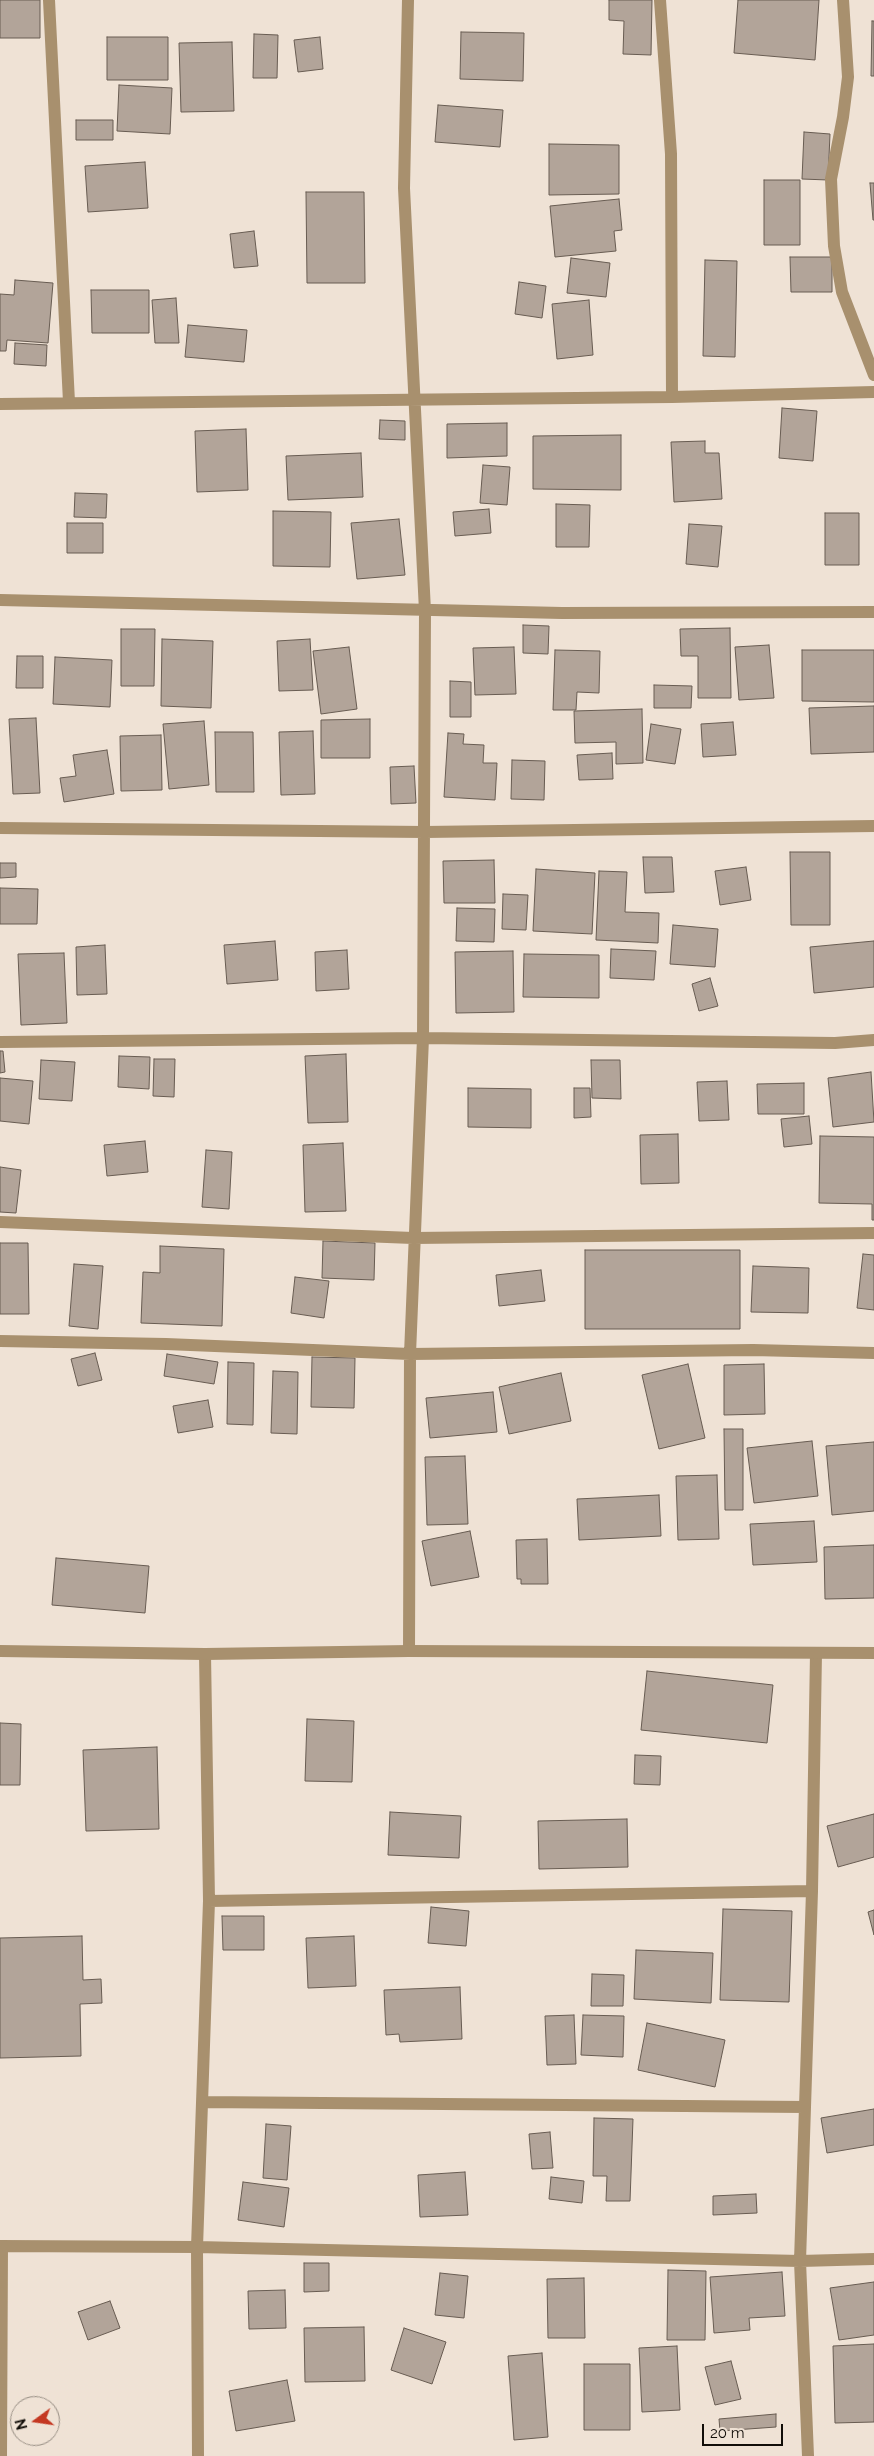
<!DOCTYPE html>
<html>
<head>
<meta charset="utf-8">
<style>
	body { margin:0 }
	#map { position:relative; width:874px; height:2456px; overflow:hidden; background:#efe2d5; font-family:Raleway,sans-serif }
	canvas { display:block }
	.north { position:absolute; left:10px; top:2396px; width:50px; height:50px; box-sizing:border-box; background:#efe2d5; border:1px solid #968d83; border-radius:50%; rotate:256deg; font-size:14px; font-weight:700; line-height:20px; text-align:center; color:#110d08 }
	.north::after { content:''; display:block; margin:auto; width:18px; height:22px; background:#c43822; clip-path:polygon(50% 0,100% 100%,50% 72%,0 100%) }
	.scale { position:absolute; left:702px; top:2424px; width:81px; height:22px; box-sizing:border-box; border:2px solid #110d08; border-top:0; padding-left:6px; font-size:15px; line-height:18px; white-space:nowrap; color:#110d08; -webkit-text-stroke:4px #efe2d5; paint-order:stroke }
</style>
</head>
<body>
<div id="map">
<canvas width="874" height="2456"></canvas>
<div class="north">N</div>
<div class="scale">20 m</div>
</div>
<script>
const g = document.querySelector('canvas').getContext('2d');
g.lineJoin = 'round';
function fill(path, color) { g.fillStyle = color; g.fill(path, 'evenodd'); }
const shape = rows => new Path2D(rows.map(r => 'M' + r).join(''));
function stroke(path, color, width, dash) { g.strokeStyle = color; g.lineWidth = width; g.lineCap = dash ? 'butt' : 'round'; g.setLineDash(dash || []); g.stroke(path); }
const building = shape([
	[0,0,40,0,40,38,0,38,0,0],
	[609,0,652,0,651,55,623,54,624,21,609,20,609,0],
	[738,0,819,0,815,60,734,53,738,0],
	[872,21,874,21,874,76,871,76,872,21],
	[461,32,524,33,523,81,460,79,461,32],
	[254,34,278,35,277,78,253,78,254,34],
	[107,37,168,37,168,80,107,80,107,37],
	[320,37,323,69,298,72,294,40,320,37],
	[232,42,234,111,181,112,179,43,232,42],
	[119,85,172,88,170,134,117,131,119,85],
	[438,105,503,110,500,147,435,142,438,105],
	[76,120,113,120,113,140,76,140,76,120],
	[804,132,830,134,828,180,802,179,804,132],
	[549,144,619,145,619,194,549,195,549,144],
	[145,162,148,208,88,212,85,166,145,162],
	[764,180,800,180,800,245,764,245,764,180],
	[870,183,874,183,874,220,873,220,870,183],
	[306,192,364,192,365,283,307,283,306,192],
	[619,199,622,230,614,231,616,251,555,257,550,206,619,199],
	[254,231,258,266,234,268,230,234,254,231],
	[790,257,832,257,832,292,791,292,790,257],
	[571,258,610,263,606,297,567,293,571,258],
	[705,260,737,261,735,357,703,356,705,260],
	[15,280,53,283,48,343,7,340,6,351,0,351,0,294,14,295,15,280],
	[519,282,546,286,542,318,515,314,519,282],
	[91,290,149,290,149,333,92,333,91,290],
	[176,298,179,343,155,343,152,300,176,298],
	[589,300,593,355,557,359,552,304,589,300],
	[188,325,247,330,244,362,185,357,188,325],
	[15,343,47,345,46,366,14,364,15,343],
	[782,408,817,411,813,461,779,458,782,408],
	[380,420,405,421,405,440,379,439,380,420],
	[507,423,507,456,447,458,447,424,507,423],
	[246,429,248,490,197,492,195,431,246,429],
	[621,435,621,490,533,489,533,436,621,435],
	[705,441,705,453,719,453,722,499,674,502,671,442,705,441],
	[361,453,363,497,288,500,286,456,361,453],
	[483,465,510,467,507,505,480,503,483,465],
	[75,493,107,494,106,518,74,517,75,493],
	[556,504,590,505,589,547,556,547,556,504],
	[489,509,491,533,455,536,453,512,489,509],
	[273,511,331,512,330,567,273,566,273,511],
	[825,513,859,513,859,565,825,565,825,513],
	[399,519,405,575,357,579,351,523,399,519],
	[67,523,103,523,103,553,67,553,67,523],
	[689,524,722,526,718,567,686,564,689,524],
	[523,625,549,626,548,654,523,653,523,625],
	[730,628,731,698,698,698,698,656,681,656,680,629,730,628],
	[121,629,155,629,154,686,121,686,121,629],
	[162,639,213,641,211,708,161,706,162,639],
	[310,639,313,690,279,691,277,641,310,639],
	[769,645,774,698,739,700,735,647,769,645],
	[349,647,357,709,321,714,313,651,349,647],
	[514,647,516,694,475,695,473,648,514,647],
	[555,650,600,651,599,693,577,692,576,710,553,710,555,650],
	[802,650,874,650,874,702,802,701,802,650],
	[17,656,43,656,43,688,16,688,17,656],
	[55,657,112,660,110,707,53,704,55,657],
	[450,681,471,682,471,717,450,717,450,681],
	[654,685,692,686,691,708,654,708,654,685],
	[874,706,874,752,811,754,809,708,874,706],
	[642,709,643,763,616,764,616,742,575,743,574,711,642,709],
	[36,718,40,793,13,794,9,719,36,718],
	[370,719,370,758,321,758,321,720,370,719],
	[204,721,209,785,169,789,163,724,204,721],
	[733,722,736,755,703,757,701,724,733,722],
	[651,724,681,729,675,764,646,760,651,724],
	[313,731,315,794,281,795,279,732,313,731],
	[215,732,253,732,254,792,216,792,215,732],
	[448,733,464,734,463,744,484,745,483,763,497,763,495,800,444,797,448,733],
	[161,735,162,790,121,791,120,736,161,735],
	[107,750,114,794,64,802,60,778,76,776,73,755,107,750],
	[612,753,613,779,579,780,577,755,612,753],
	[512,760,545,761,544,800,511,799,512,760],
	[414,766,416,803,391,804,390,767,414,766],
	[790,852,830,852,830,925,791,925,790,852],
	[643,857,672,857,674,892,645,893,643,857],
	[494,860,495,903,444,903,443,861,494,860],
	[0,863,16,863,16,877,0,878,0,863],
	[746,867,751,900,720,905,715,871,746,867],
	[536,869,595,873,592,934,533,931,536,869],
	[599,871,627,872,625,912,659,913,658,943,596,940,599,871],
	[0,888,38,889,37,924,0,924,0,888],
	[503,894,528,895,526,930,502,929,503,894],
	[457,908,495,909,494,942,456,941,457,908],
	[673,925,718,929,715,967,670,964,673,925],
	[275,941,278,980,227,984,224,945,275,941],
	[874,941,874,987,814,993,810,947,874,941],
	[105,945,107,994,77,995,76,947,105,945],
	[611,949,656,951,654,980,610,978,611,949],
	[347,950,349,989,316,991,315,952,347,950],
	[513,951,514,1012,456,1013,455,952,513,951],
	[64,953,67,1023,21,1025,18,954,64,953],
	[524,954,599,955,599,998,523,997,524,954],
	[710,978,718,1006,699,1011,692,984,710,978],
	[0,1051,3,1051,5,1072,0,1073,0,1051],
	[346,1054,348,1122,308,1123,305,1056,346,1054],
	[119,1056,150,1057,149,1089,118,1087,119,1056],
	[154,1059,175,1059,174,1097,153,1096,154,1059],
	[41,1060,75,1062,72,1101,39,1099,41,1060],
	[591,1060,620,1060,621,1099,592,1098,591,1060],
	[871,1072,874,1122,833,1127,828,1078,871,1072],
	[0,1078,33,1081,29,1124,0,1121,0,1078],
	[727,1081,729,1120,699,1121,697,1082,727,1081],
	[804,1083,804,1114,758,1114,757,1084,804,1083],
	[468,1088,531,1089,531,1128,468,1127,468,1088],
	[574,1088,590,1088,591,1117,574,1118,574,1088],
	[809,1116,812,1144,784,1147,781,1119,809,1116],
	[678,1134,679,1183,641,1184,640,1135,678,1134],
	[820,1136,874,1137,874,1220,872,1220,872,1204,819,1203,820,1136],
	[145,1141,148,1172,107,1176,104,1145,145,1141],
	[343,1143,346,1211,305,1212,303,1145,343,1143],
	[206,1150,232,1152,229,1209,202,1207,206,1150],
	[0,1167,21,1170,16,1213,0,1212,0,1167],
	[323,1241,375,1243,374,1280,322,1278,323,1241],
	[0,1243,28,1243,29,1314,0,1314,0,1243],
	[160,1246,224,1249,222,1326,141,1323,143,1272,160,1273,160,1246],
	[585,1250,740,1250,740,1329,585,1329,585,1250],
	[863,1254,874,1255,874,1310,857,1308,863,1254],
	[74,1264,103,1266,98,1329,69,1326,74,1264],
	[753,1266,809,1268,808,1313,751,1312,753,1266],
	[541,1270,545,1301,499,1306,496,1275,541,1270],
	[295,1277,329,1281,324,1318,291,1313,295,1277],
	[95,1353,102,1380,78,1386,71,1359,95,1353],
	[167,1354,218,1362,214,1384,164,1376,167,1354],
	[312,1357,355,1358,354,1408,311,1407,312,1357],
	[228,1362,254,1363,253,1425,227,1424,228,1362],
	[688,1364,705,1438,659,1449,642,1375,688,1364],
	[764,1364,765,1414,724,1415,724,1365,764,1364],
	[273,1371,298,1372,297,1434,271,1433,273,1371],
	[561,1373,571,1421,509,1434,499,1387,561,1373],
	[493,1392,497,1432,430,1438,426,1398,493,1392],
	[208,1400,213,1427,178,1433,173,1406,208,1400],
	[724,1429,743,1429,743,1510,725,1510,724,1429],
	[812,1441,818,1496,754,1503,747,1448,812,1441],
	[874,1442,874,1511,832,1515,826,1446,874,1442],
	[465,1456,468,1524,427,1525,425,1457,465,1456],
	[717,1475,719,1539,678,1540,676,1476,717,1475],
	[659,1495,661,1536,579,1540,577,1499,659,1495],
	[814,1521,817,1562,753,1565,750,1524,814,1521],
	[470,1531,479,1577,431,1586,422,1541,470,1531],
	[547,1539,548,1584,521,1584,521,1579,517,1579,516,1540,547,1539],
	[874,1545,874,1598,825,1599,824,1547,874,1545],
	[56,1558,149,1566,145,1613,52,1605,56,1558],
	[647,1671,773,1685,767,1743,641,1730,647,1671],
	[307,1719,354,1721,352,1782,305,1781,307,1719],
	[0,1723,21,1724,20,1785,0,1785,0,1723],
	[157,1747,159,1829,86,1831,83,1750,157,1747],
	[635,1755,661,1756,660,1785,634,1784,635,1755],
	[390,1812,461,1816,459,1858,388,1855,390,1812],
	[874,1814,874,1857,838,1867,827,1826,874,1814],
	[627,1819,628,1867,539,1869,538,1821,627,1819],
	[431,1907,469,1911,466,1946,428,1943,431,1907],
	[723,1909,792,1911,789,2002,720,2000,723,1909],
	[874,1910,874,1935,868,1912,874,1910],
	[222,1916,264,1916,264,1950,223,1950,222,1916],
	[82,1936,83,1980,101,1979,102,2003,80,2004,81,2056,0,2058,0,1938,82,1936],
	[354,1936,356,1986,308,1988,306,1938,354,1936],
	[636,1950,713,1953,711,2003,634,1999,636,1950],
	[592,1974,624,1975,623,2006,591,2006,592,1974],
	[460,1987,462,2039,400,2042,399,2034,386,2035,384,1990,460,1987],
	[574,2015,576,2064,547,2065,545,2016,574,2015],
	[583,2015,624,2016,623,2057,581,2055,583,2015],
	[647,2023,725,2040,715,2087,638,2070,647,2023],
	[874,2109,874,2145,827,2153,821,2118,874,2109],
	[594,2118,633,2119,630,2201,606,2201,607,2176,593,2176,594,2118],
	[266,2124,291,2126,287,2180,263,2178,266,2124],
	[550,2132,553,2168,532,2169,529,2134,550,2132],
	[465,2172,468,2215,420,2217,418,2175,465,2172],
	[551,2177,584,2181,582,2203,549,2199,551,2177],
	[243,2182,289,2188,284,2227,238,2220,243,2182],
	[756,2194,757,2213,713,2215,713,2196,756,2194],
	[304,2263,329,2263,329,2291,304,2292,304,2263],
	[668,2270,706,2271,705,2340,667,2340,668,2270],
	[782,2272,785,2316,749,2318,750,2330,714,2333,710,2277,782,2272],
	[440,2273,468,2276,464,2318,435,2315,440,2273],
	[584,2278,585,2338,548,2338,547,2279,584,2278],
	[874,2282,874,2335,839,2340,830,2288,874,2282],
	[285,2290,286,2328,249,2329,248,2291,285,2290],
	[110,2301,120,2328,88,2340,78,2312,110,2301],
	[364,2327,365,2381,305,2382,304,2328,364,2327],
	[404,2328,446,2342,432,2384,391,2370,404,2328],
	[874,2344,874,2422,835,2423,833,2346,874,2344],
	[677,2346,680,2410,642,2412,639,2348,677,2346],
	[542,2353,548,2437,514,2440,508,2356,542,2353],
	[731,2361,741,2399,715,2405,705,2367,731,2361],
	[584,2364,630,2364,630,2430,584,2430,584,2364],
	[287,2380,295,2421,236,2431,229,2391,287,2380],
	[776,2414,776,2427,720,2431,719,2419,776,2414]
]);
const minor = shape([
	[49,0,69,402],
	[408,0,404,188,425,611,423,1038,410,1354,409,1651],
	[660,0,671,154,672,397],
	[843,0,848,77,843,117,831,179,834,246,842,292,874,375],
	[0,404,672,397,874,392],
	[0,600,562,613,874,612],
	[0,828,425,832,874,826],
	[0,1042,423,1038,835,1043,874,1040],
	[0,1222,413,1238,874,1233],
	[0,1341,166,1344,410,1354,753,1350,874,1353],
	[209,1901,812,1891],
	[202,2102,805,2107],
	[0,2246,197,2247,800,2261,874,2259],
	[1,2456,2,2246],
	[198,2456,197,2247,209,1901,205,1654],
	[808,2456,800,2261,812,1891,816,1653]
]);
const tertiary = shape([
	[0,1651,205,1654,409,1651,874,1653]
]);
fill(building, '#b2a499');
stroke(building, '#685c52', 1);
stroke(minor, '#a8906e', 12);
stroke(tertiary, '#a8906e', 12);
</script>
</body>
</html>
